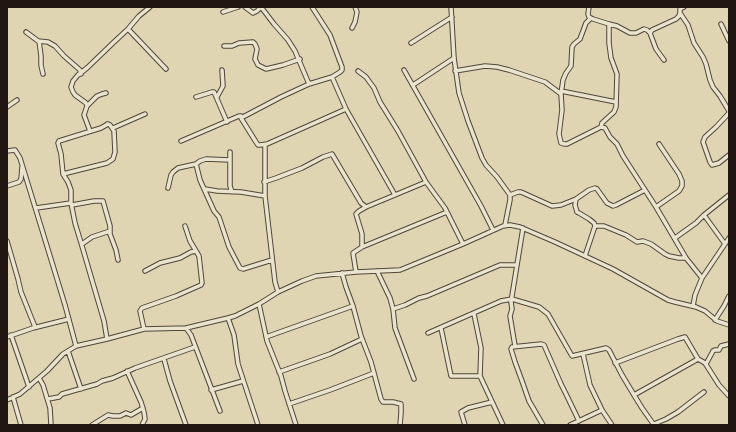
<!DOCTYPE html>
<html>
<head>
<meta charset="utf-8">
<style>
	body { margin:0 }
	#map { position:relative; width:736px; height:432px; overflow:hidden; background:#dfd5b3; font-family:"Old Standard TT",serif }
	canvas { display:block }
	.frame { position:absolute; inset:0; border:8px solid #211612; pointer-events:none }
</style>
</head>
<body>
<div id="map">
<canvas width="736" height="432"></canvas>
<div class="frame"></div>
</div>
<script>
const g = document.querySelector('canvas').getContext('2d');
g.lineJoin = 'round';
const shape = rows => new Path2D(rows.map(r => 'M' + r).join(''));
function stroke(path, color, width, dash) { g.strokeStyle = color; g.lineWidth = width; g.lineCap = dash ? 'butt' : 'round'; g.setLineDash(dash || []); g.stroke(path); }
const minor = shape([
	[245,7,253,13,257,11,261,7],
	[261,7,274,24,288,40,295,51,309,84],
	[451,7,454,58,459,93,468,121,482,158,486,165,497,177,510,195,510,200,505,225],
	[589,7,588,14,589,17,593,19,609,24,609,43,611,58,617,74,616,107,614,112,602,123,601,127,567,144,564,144,561,143,559,134,562,110,561,94,563,80,566,73,571,66,572,47,574,44,580,39,586,23,591,18],
	[684,7,680,9,680,13,688,25,694,43,703,57,706,64,710,80,713,87,720,96,729,111],
	[223,12,238,7],
	[609,24,617,26,630,33,636,33,644,29,647,30,650,33],
	[721,24,729,41],
	[352,28,355,22,357,12,355,7],
	[128,29,166,69],
	[26,32,38,41,48,42,55,46,64,56,80,70,81,74],
	[39,41,41,56,41,65,43,74],
	[411,43,452,17],
	[224,46,232,46,239,43,253,42,255,44,257,49,255,59,258,65,266,69,283,65,300,59],
	[664,60,656,49,650,33,652,30,676,19,679,16,680,13],
	[404,70,481,206,493,230],
	[358,71,366,77,374,88,380,102,398,131,426,182],
	[455,71,485,66,497,67,509,70,545,82,561,94],
	[332,77,346,109,395,195,426,182,445,208,463,244],
	[413,85,454,58],
	[561,91,616,102],
	[196,97,212,92,214,92,227,122],
	[217,97,223,86,222,70],
	[87,106,86,103,75,95,73,92,71,87,73,81,78,75,87,68,114,42,128,29,139,16,150,7],
	[7,107,17,100],
	[729,113,716,127,705,137,703,142,710,162,712,165,719,163,729,155],
	[241,118,256,142,258,145,260,145,267,144,346,109],
	[601,127,605,128,610,137,617,144,623,156,656,207,686,258,702,278],
	[113,128,145,114],
	[90,131,84,115,87,106,97,96,102,94,106,93],
	[181,141,239,116,241,116,241,118,281,97,309,84,332,77,340,72,342,70,342,67,330,35,312,7],
	[265,145,265,196,275,282,278,292],
	[7,151,15,150,20,158,65,305,76,346],
	[230,152,230,186,232,192],
	[196,164,200,180,214,211,219,217,229,247,240,268,243,269,272,260],
	[63,174,107,163,113,159,115,152,114,131,110,125,108,124,107,124,108,124,101,128,59,141,58,143,61,154,63,174,68,182,71,190,71,203,75,223,82,246,104,321,107,339],
	[264,182,276,178,302,168,323,157,332,154,361,203,366,207],
	[7,186,19,182,21,179,22,167],
	[168,188,171,175,173,172,178,168,196,164,200,161,206,159,230,160],
	[205,189,217,191,241,192,265,196],
	[510,195,518,192,521,192,552,206,561,205,576,199,589,190,595,188,597,189,607,203,613,206,616,205,645,190],
	[576,199,575,205,577,212,579,213,589,219,594,223,595,226],
	[72,205,94,201,103,201,110,226,110,234,116,250,118,260],
	[656,207,679,191,682,186,682,181,679,174,659,144],
	[36,208,71,203],
	[704,215,725,244],
	[595,226,604,226,626,235,637,242,643,241,651,244,665,254,669,256,679,258,686,258],
	[675,238,696,223,704,215,729,195],
	[7,241,18,279,21,292,35,327],
	[82,244,92,237,110,231],
	[362,247,362,234,356,214,359,211,366,207,395,195],
	[585,256,595,226],
	[145,271,160,263,180,258,191,252,196,251],
	[377,271,390,298,393,309,395,328,414,379],
	[356,272,353,253,362,247,447,212],
	[342,273,346,287,353,306,361,336,371,362,381,399,383,402,393,402,401,404,401,413,400,425],
	[259,304,267,341,281,376,285,391,296,425],
	[693,306,695,295,702,278,729,238],
	[393,309,405,305,419,298,427,296,500,265,517,265],
	[474,314,481,348,480,376,503,425],
	[228,318,234,335,238,364,258,425],
	[715,320,724,306,729,296],
	[186,328,191,335,220,411],
	[441,328,451,376,480,376],
	[144,329,140,311,142,308,176,296,201,285,202,283,199,256,190,241,185,226],
	[428,333,501,301,512,299,539,307,548,314,572,356,606,348,609,350,622,375,634,395,642,408,654,425],
	[11,335,29,387],
	[7,337,33,328,69,319],
	[266,337,353,306],
	[515,346,510,316,512,309,511,302,523,228],
	[68,351,81,389],
	[583,354,590,385,602,410,612,425],
	[164,359,170,381,186,425],
	[615,363,678,339,685,337,698,359,705,363,719,385,729,396],
	[706,364,713,351,715,350,719,350,721,346,729,344],
	[127,371,141,402,144,412,145,419,142,425],
	[279,372,330,354,362,339],
	[39,378,43,385,50,408,51,425],
	[211,390,243,381],
	[634,395,698,359],
	[13,397,21,425],
	[48,399,59,397,62,394,97,384,102,381,113,378,135,368,195,347],
	[7,400,20,394,47,371,63,354,76,346,107,339,144,329,186,328,228,318,235,316,259,304,278,292,302,281,316,276,356,272,400,270,463,244,503,226,510,225,520,227,555,242,613,269,668,300,675,302,696,307,705,311,717,321,729,325],
	[289,404,330,390,374,373],
	[654,424,666,419,678,412,704,392],
	[92,425,108,415,113,416,120,416,126,413,131,415,143,408],
	[465,425,461,412,468,408,492,402],
	[543,425,529,401,522,381,515,362,511,349,512,347,541,344,544,345,561,384,566,394,579,421],
	[570,425,602,410]
]);
stroke(minor, '#50463a', 5.5);
stroke(minor, '#eae4ce', 3.5);
</script>
</body>
</html>
